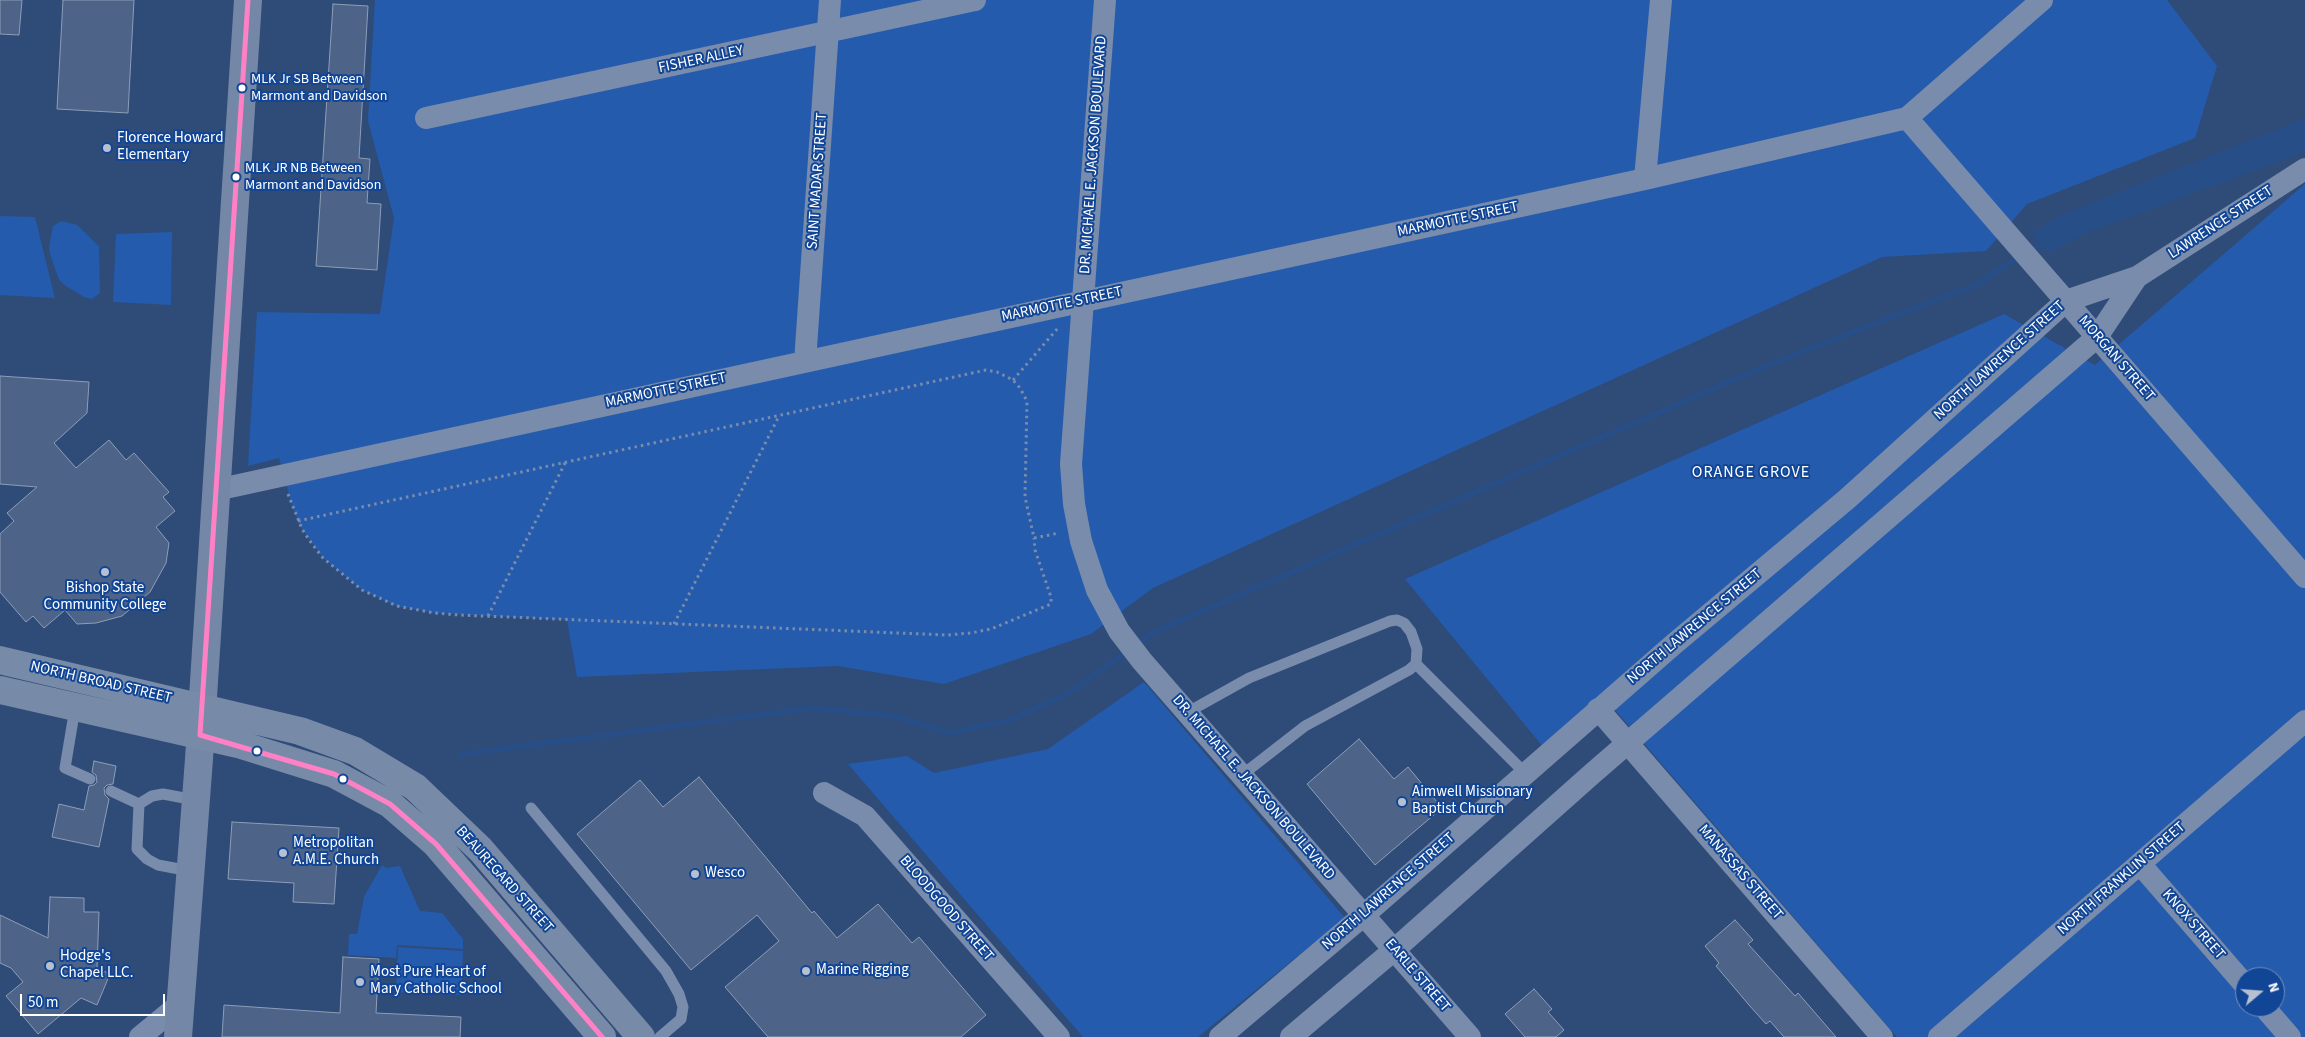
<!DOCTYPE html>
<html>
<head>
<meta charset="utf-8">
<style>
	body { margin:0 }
	#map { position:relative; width:2305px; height:1037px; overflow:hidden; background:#2f4b78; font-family:"Source Sans 3",sans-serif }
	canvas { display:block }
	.north { position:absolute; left:2235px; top:967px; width:50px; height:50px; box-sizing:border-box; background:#114596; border:1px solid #708fc0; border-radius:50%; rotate:72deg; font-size:14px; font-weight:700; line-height:20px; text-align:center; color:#fff }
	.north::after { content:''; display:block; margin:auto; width:18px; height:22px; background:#b6c0d0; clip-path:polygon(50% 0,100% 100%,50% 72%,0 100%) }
	.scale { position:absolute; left:20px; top:994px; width:145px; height:22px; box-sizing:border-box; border:2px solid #fff; border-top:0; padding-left:6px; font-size:15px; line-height:18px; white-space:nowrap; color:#fff; -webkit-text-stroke:4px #114596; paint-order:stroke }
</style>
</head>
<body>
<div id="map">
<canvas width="2305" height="1037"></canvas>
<div class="north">N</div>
<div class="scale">50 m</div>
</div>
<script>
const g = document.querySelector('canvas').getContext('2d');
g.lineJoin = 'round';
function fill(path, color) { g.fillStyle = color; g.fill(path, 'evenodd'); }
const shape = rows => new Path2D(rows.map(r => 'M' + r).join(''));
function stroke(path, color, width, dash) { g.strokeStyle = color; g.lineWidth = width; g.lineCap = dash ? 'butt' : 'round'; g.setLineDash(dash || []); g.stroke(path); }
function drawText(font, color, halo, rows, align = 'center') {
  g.font = font + ' "Source Sans 3",sans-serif'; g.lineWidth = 4; g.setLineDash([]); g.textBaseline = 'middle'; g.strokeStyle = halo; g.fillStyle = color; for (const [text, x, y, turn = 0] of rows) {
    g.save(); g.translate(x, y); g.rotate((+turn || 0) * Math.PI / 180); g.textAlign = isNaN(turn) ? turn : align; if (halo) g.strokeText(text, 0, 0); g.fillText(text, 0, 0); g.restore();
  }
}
const green = shape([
	[375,0,2167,0,2217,66,2195,138,2027,204,1986,251,1882,257,1153,588,1091,634,944,684,838,666,577,677,567,620,434,613,396,606,362,590,323,558,302,529,293,509,279,458,248,466,257,312,380,314,394,218,368,121],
	[2305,184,2305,1037,1897,1037,1604,697,1544,748,1405,579,2004,314,2095,365],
	[2245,977,2275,977,2275,1007,2245,1007],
	[0,216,35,217,55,298,0,295],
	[61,221,77,225,99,246,100,293,92,299,84,297,66,286,60,281,56,272,49,250,50,241,53,226],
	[172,232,171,305,113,302,116,234],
	[1144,682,1345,918,1198,1037,1083,1037,848,764,907,756,934,773,1048,749],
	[382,865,386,868,400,866,420,911,442,913,463,939,463,949,397,945,396,958,348,955,349,934,357,934,364,897],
	[398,947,463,951,461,995,396,992]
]);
const water = shape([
	[2305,118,2305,152,2089,232,2048,253,2031,233,2061,215]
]);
const stream = shape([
	[2028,251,2045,240],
	[1135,646,1154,632,1768,365,1978,284,2020,256],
	[462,754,812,708,893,716,950,733,1010,720,1069,693,1128,651]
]);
const building = shape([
	[0,0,22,0,19,35,0,34,0,0],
	[63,0,134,0,128,113,57,109,63,0],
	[333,4,368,6,359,158,370,159,367,203,381,204,377,270,316,266,333,4],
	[0,376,89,382,87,413,54,443,76,468,109,440,126,460,134,453,169,492,163,497,175,511,156,527,169,543,166,563,150,592,122,616,96,623,77,624,65,610,44,628,33,616,26,622,0,592,0,534,14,521,7,513,37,487,0,484,0,376],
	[1359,739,1394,779,1408,767,1442,808,1375,865,1307,784,1359,739],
	[94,761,116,766,113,784,107,785,104,788,105,795,109,799,99,847,52,837,59,804,84,810,89,786,94,785,97,782,96,775,92,772,94,761],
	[699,777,812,913,814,911,837,938,878,904,912,943,919,937,986,1015,961,1037,768,1037,725,987,779,941,757,915,691,970,577,834,640,780,663,807,699,777],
	[232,822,339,828,334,904,293,902,294,883,228,879,232,822],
	[50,897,84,898,84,912,99,912,97,968,110,974,97,1005,81,998,38,1034,6,996,23,982,11,968,0,963,0,915,48,938,50,897],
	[1735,920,1753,940,1748,944,1795,996,1798,993,1836,1037,1784,1037,1770,1021,1766,1024,1749,1005,1716,966,1719,963,1705,946,1735,920],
	[343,957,379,959,376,1013,461,1017,460,1037,222,1037,224,1005,340,1013,343,957],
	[1534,989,1552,1009,1548,1012,1564,1030,1556,1037,1525,1037,1505,1014,1534,989]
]);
const path = shape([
	[1013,380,1058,328],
	[288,494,302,529,312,544,323,558,362,590,397,606,434,613,459,615,947,635,971,633,991,629,1051,604,1051,597,1035,550,1034,538],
	[298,521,986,370,997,372,1013,380,1020,388,1027,401,1025,497,1034,538,1059,533],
	[488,616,565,463],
	[674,624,779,416]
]);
const lane = shape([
	[1416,664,1525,773],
	[75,708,65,768,90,779],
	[1188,712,1249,678,1390,621,1397,620,1404,623,1411,632,1417,649,1416,664,1409,670,1305,726,1242,775],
	[111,791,139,804],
	[531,808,666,971,679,994,683,1007,681,1019,660,1037],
	[190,871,158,865,147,859,137,849,139,804,152,796,163,794,195,800]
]);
const street = shape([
	[1105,0,1071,464,1074,504,1081,541,1097,590,1119,631,1142,661,1470,1037],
	[426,118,975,0],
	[1907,118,2305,577],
	[1645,179,1661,0],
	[805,362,830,0],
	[216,490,1645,179,1907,118,2042,0],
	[1598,709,1882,1037],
	[824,793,865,816,1059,1037],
	[2140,864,2245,985],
	[2264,1007,2290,1037],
	[140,1037,180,1004],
	[1220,1037,1364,915,1674,644,1847,499,2066,301,2137,277,2305,169],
	[1291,1037,1394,950,1593,773,2097,337,2137,277],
	[1939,1037,2305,721]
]);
const secondary = shape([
	[178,1037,199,759,248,0]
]);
const primary = shape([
	[0,660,300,731,355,751,415,787,481,850,641,1037],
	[0,690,238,744,334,774,390,804,436,844,602,1037]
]);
const bus1 = shape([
	[248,0,200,735,334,774,390,804,436,844,602,1037]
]);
const markers = [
	[242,88,4.5,"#fff"],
	[107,148,5,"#b6c0d0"],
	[236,177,4.5,"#fff"],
	[105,572,5,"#b6c0d0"],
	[257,751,4.5,"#fff"],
	[343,779,4.5,"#fff"],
	[1402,802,5,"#b6c0d0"],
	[283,853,5,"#b6c0d0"],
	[695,874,5,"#b6c0d0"],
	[50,966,5,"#b6c0d0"],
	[806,971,5,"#b6c0d0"],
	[360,982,5,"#b6c0d0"]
];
const busNames = [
	["MLK Jr SB Between",251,80],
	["Marmont and Davidson",251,97],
	["MLK JR NB Between",245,169],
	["Marmont and Davidson",245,186]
];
const streetNames = [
	["FISHER ALLEY",701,60,-12],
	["DR. MICHAEL E. JACKSON BOULEVARD",1094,155,-86],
	["SAINT MADAR STREET",818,181,-86],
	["MARMOTTE STREET",1458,220,-12],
	["LAWRENCE STREET",2221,223,-33],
	["MARMOTTE STREET",1062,305,-12],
	["MORGAN STREET",2116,359,49],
	["NORTH LAWRENCE STREET",2000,361,-42],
	["MARMOTTE STREET",666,391,-12],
	["NORTH LAWRENCE STREET",1695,627,-40],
	["NORTH BROAD STREET",101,683,13],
	["DR. MICHAEL E. JACKSON BOULEVARD",1253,788,49],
	["MANASSAS STREET",1740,873,49],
	["NORTH FRANKLIN STREET",2122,879,-41],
	["BEAUREGARD STREET",504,880,48],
	["NORTH LAWRENCE STREET",1389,892,-41],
	["BLOODGOOD STREET",946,909,49],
	["KNOX STREET",2193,925,49],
	["EARLE STREET",1417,976,49]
];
const poiNames = [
	["Florence Howard",117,139],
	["Elementary",117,156],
	["Bishop State",105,589,"center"],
	["Community College",105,606,"center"],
	["Aimwell Missionary",1412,793],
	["Baptist Church",1412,810],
	["Metropolitan",293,844],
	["A.M.E. Church",293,861],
	["Wesco",705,874],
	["Hodge's",60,957],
	["Chapel LLC.",60,974],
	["Marine Rigging",816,971],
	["Most Pure Heart of",370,973],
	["Mary Catholic School",370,990]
];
const neighbourhoodNames = [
	["ORANGE GROVE",1751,473]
];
fill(green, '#255bad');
fill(water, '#284e88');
stroke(stream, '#284e88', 5.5);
fill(building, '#4d6387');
stroke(building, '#8d9eb8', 1);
stroke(path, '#798cab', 3, [2.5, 4]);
stroke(lane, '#798cab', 11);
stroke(street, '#798cab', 22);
stroke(secondary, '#7487a7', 28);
stroke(primary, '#778ba8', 28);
stroke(bus1, '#ff80c5', 5);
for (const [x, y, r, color] of markers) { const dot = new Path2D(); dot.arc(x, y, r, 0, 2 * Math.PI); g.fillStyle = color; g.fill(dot); stroke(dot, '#114596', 2); }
drawText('14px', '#fff', '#114596', busNames, 'left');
drawText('15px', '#fff', '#114596', streetNames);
drawText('15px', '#fff', '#114596', poiNames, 'left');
g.letterSpacing = '1px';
drawText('16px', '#fff', '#114596', neighbourhoodNames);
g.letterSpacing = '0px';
</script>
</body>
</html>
